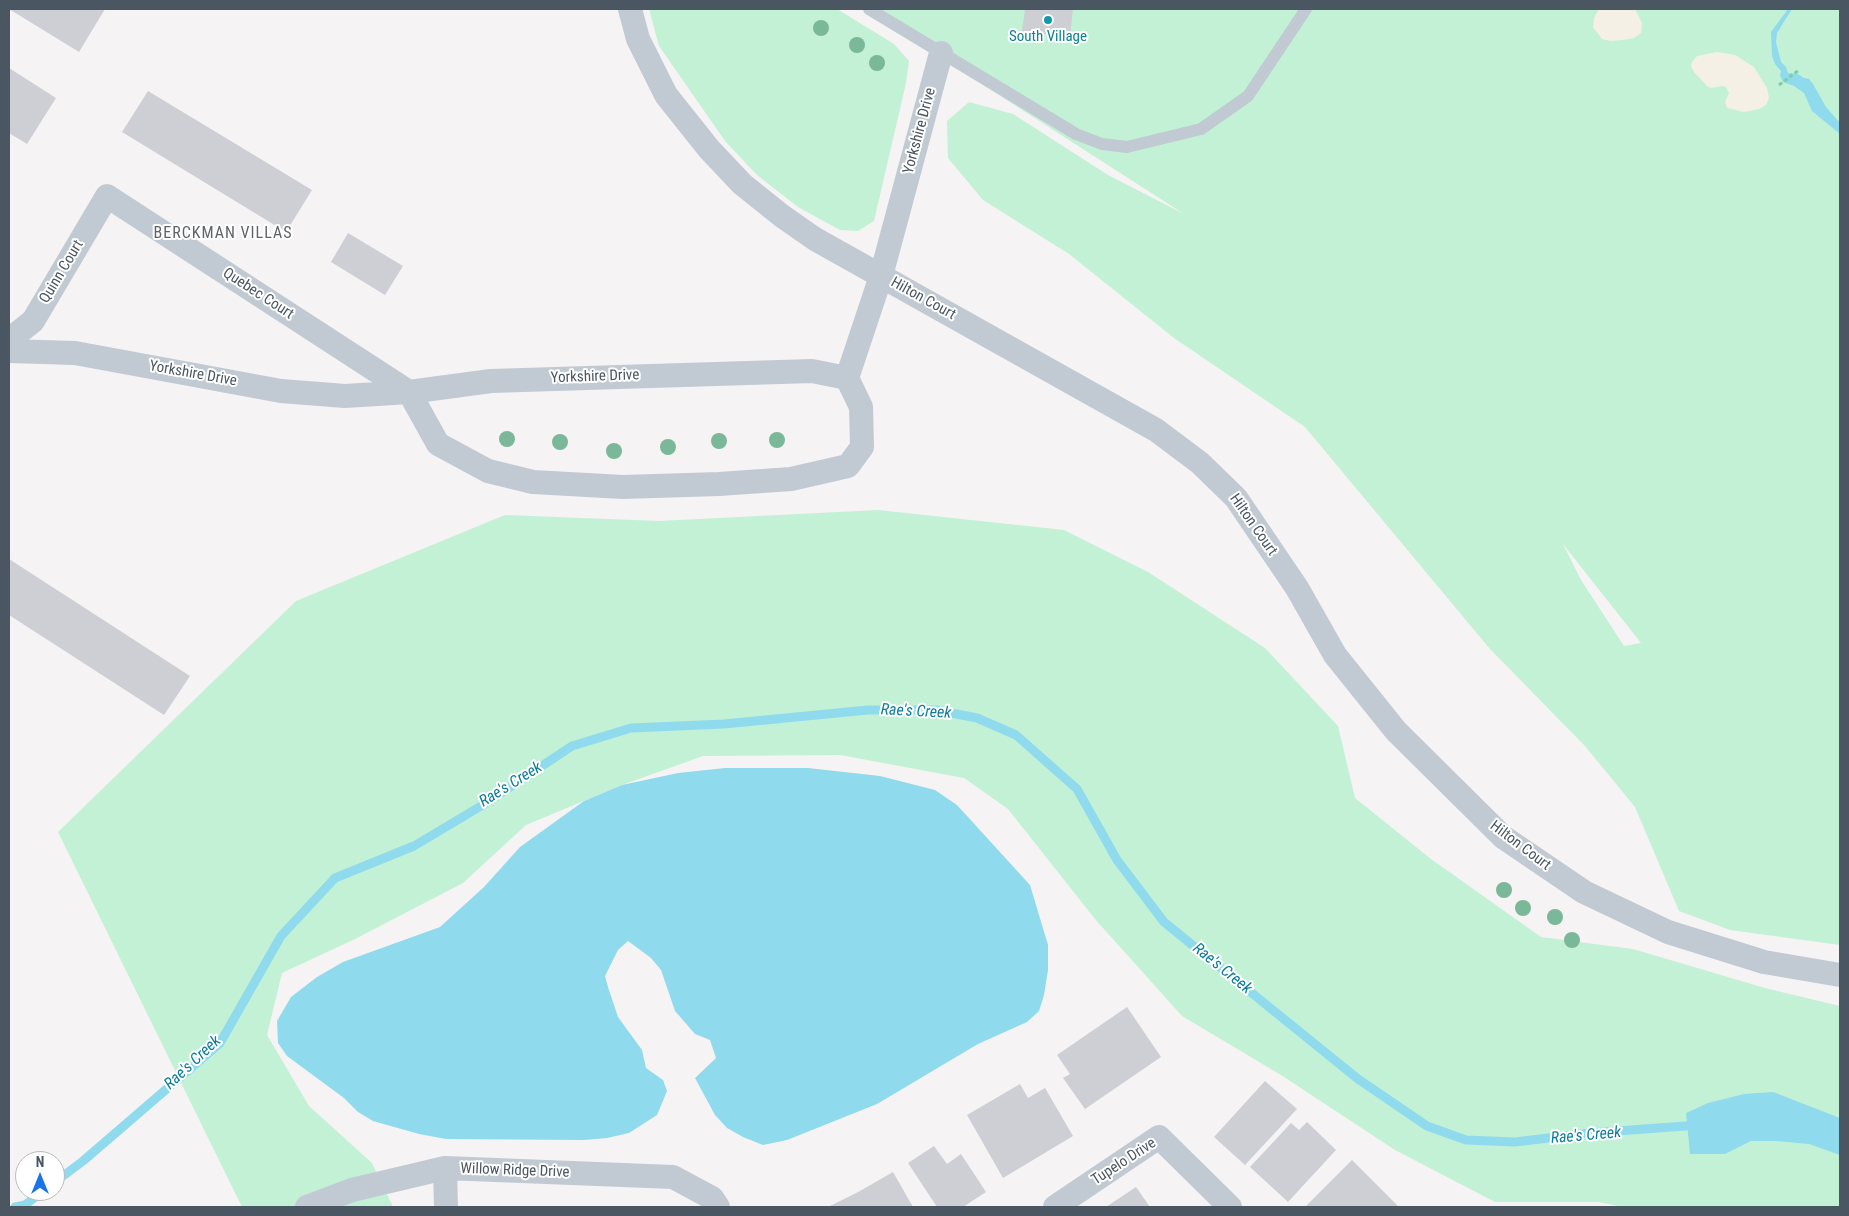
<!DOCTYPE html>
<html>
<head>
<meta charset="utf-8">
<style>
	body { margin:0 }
	#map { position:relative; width:1849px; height:1216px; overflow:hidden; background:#f5f3f3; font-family:"Roboto Condensed",sans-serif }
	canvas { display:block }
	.frame { position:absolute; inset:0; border:10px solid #4a5661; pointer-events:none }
	.north { position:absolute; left:15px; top:1151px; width:50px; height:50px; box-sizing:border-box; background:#fff; border:1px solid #b7bbc0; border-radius:50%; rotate:0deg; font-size:14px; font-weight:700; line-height:20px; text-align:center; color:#4a5661 }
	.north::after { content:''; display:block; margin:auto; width:18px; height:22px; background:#1a73e8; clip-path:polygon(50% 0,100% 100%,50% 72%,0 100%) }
</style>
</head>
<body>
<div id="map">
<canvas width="1849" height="1216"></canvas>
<div class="frame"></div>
<div class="north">N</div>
</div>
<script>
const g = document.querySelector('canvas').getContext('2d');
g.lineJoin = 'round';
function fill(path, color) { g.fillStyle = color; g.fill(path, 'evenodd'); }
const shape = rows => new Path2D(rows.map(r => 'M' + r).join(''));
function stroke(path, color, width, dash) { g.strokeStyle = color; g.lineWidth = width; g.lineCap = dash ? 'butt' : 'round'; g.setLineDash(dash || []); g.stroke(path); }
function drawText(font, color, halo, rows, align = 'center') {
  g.font = font + ' "Roboto Condensed",sans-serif'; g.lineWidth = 4; g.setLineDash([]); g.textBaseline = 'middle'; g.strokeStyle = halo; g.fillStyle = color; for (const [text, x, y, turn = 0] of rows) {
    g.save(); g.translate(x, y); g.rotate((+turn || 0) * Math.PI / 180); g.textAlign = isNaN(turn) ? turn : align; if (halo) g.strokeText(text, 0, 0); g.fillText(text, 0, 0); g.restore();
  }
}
const green = shape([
	[649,9,837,9,894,44,909,61,906,83,874,221,858,231,840,230,798,207,757,175,725,141,659,46],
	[865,9,1840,9,1840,945,1730,930,1679,911,1635,807,1585,746,1490,649,1305,427,1174,338,1069,254,983,200,948,158,947,121,969,102,1013,114,1108,175,1184,214],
	[1563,544,1641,643,1624,646,1581,580],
	[878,510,1064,530,1148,572,1265,648,1338,726,1355,798,1431,859,1541,937,1633,949,1765,988,1840,1006,1840,1207,1623,1207,1599,1202,1495,1202,1395,1150,1281,1075,1182,1016,1095,919,1008,809,964,778,840,755,703,756,622,785,526,825,463,883,355,939,282,973,267,1035,309,1106,372,1163,393,1207,242,1207,58,832,296,601,505,515,659,521]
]);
const sand = shape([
	[1599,9,1635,9,1642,23,1641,33,1634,38,1623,40,1610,41,1602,39,1593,27,1594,18],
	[1717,52,1735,55,1754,67,1767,88,1769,98,1766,105,1759,109,1744,112,1727,108,1725,102,1729,93,1726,87,1722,86,1711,88,1707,86,1694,72,1691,66,1692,62,1697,56]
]);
const water = shape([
	[1788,9,1792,9,1777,33,1776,42,1781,62,1786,67,1788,73,1798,74,1804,78,1809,79,1813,84,1826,107,1840,123,1840,134,1812,111,1804,93,1794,86,1783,82,1780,75,1781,71,1775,64,1772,56,1771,32],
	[725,768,808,768,880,776,935,790,957,805,1030,885,1048,945,1048,970,1044,995,1039,1011,1027,1022,978,1044,877,1104,787,1140,763,1145,743,1137,727,1128,715,1115,695,1078,716,1058,710,1040,695,1034,675,1011,661,970,651,958,628,941,618,950,605,976,608,987,618,1017,642,1050,646,1068,663,1080,667,1091,657,1115,629,1133,607,1138,584,1140,446,1139,419,1134,373,1121,358,1112,344,1098,287,1056,278,1043,277,1021,291,997,317,977,343,962,440,927,484,887,520,847,584,801,622,785,678,773],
	[1773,1092,1840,1118,1840,1155,1809,1144,1776,1141,1751,1141,1725,1154,1690,1154,1686,1113,1708,1103,1744,1094]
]);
const stream = shape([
	[55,1182,83,1161,220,1043,281,936,335,878,414,846,486,803,572,746,631,728,724,724,868,710,936,710,977,718,1016,735,1077,789,1117,860,1164,922,1358,1079,1427,1126,1466,1140,1515,1142,1590,1133,1699,1125],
	[15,1207,25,1205,43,1191]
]);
const building = shape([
	[9,9,105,9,79,52],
	[1025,9,1073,9,1070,37,1022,31],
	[9,68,56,98,27,144,9,133],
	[148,91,312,190,286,232,122,132],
	[348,233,403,266,385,295,331,262],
	[9,559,190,676,164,715,9,615],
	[1127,1007,1161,1057,1085,1109,1063,1078,1070,1074,1057,1055],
	[1265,1081,1297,1109,1245,1165,1214,1137],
	[1020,1084,1028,1098,1045,1088,1073,1136,1003,1178,967,1115],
	[1307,1122,1336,1150,1288,1202,1250,1167,1291,1123,1299,1130],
	[934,1146,947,1164,961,1154,986,1192,963,1207,937,1207,908,1163],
	[1352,1160,1399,1207,1305,1207],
	[893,1172,913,1207,828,1207,860,1191],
	[1136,1187,1150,1207,1106,1207]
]);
const path = shape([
	[1779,85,1799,70]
]);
const service = shape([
	[869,9,1076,134,1102,144,1127,147,1201,129,1248,96,1306,9]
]);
const minor = shape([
	[630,9,638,39,666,95,709,149,742,184,782,216,815,239,1156,430,1200,463,1236,498,1297,588,1335,655,1396,731,1503,837,1584,892,1668,932,1764,962,1840,975],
	[9,340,33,321,107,196,409,392,438,444,488,471,533,482,623,487,719,484,791,479,848,466,862,447,861,407,847,378],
	[9,351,75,353,281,391,345,396,409,392,491,381,812,371,847,378,881,276,941,53],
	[445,1168,446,1207],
	[307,1207,352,1190,445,1168,673,1177,712,1198,718,1207],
	[1055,1207,1159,1137,1230,1207]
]);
const trees = [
	[821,28],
	[857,45],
	[877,63],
	[507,439],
	[777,440],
	[719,441],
	[560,442],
	[668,447],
	[614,451],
	[1504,890],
	[1523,908],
	[1555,917],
	[1572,940]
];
const markers = [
	[1048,20,5,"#0f9aa8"]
];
const cultureNames = [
	["South Village",1048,37]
];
const streetNames = [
	["Yorkshire Drive",920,131,-75],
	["Quinn Court",62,272,-59],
	["Quebec Court",258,294,33],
	["Hilton Court",923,299,29],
	["Yorkshire Drive",193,374,10],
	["Yorkshire Drive",595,377,-2],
	["Hilton Court",1253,525,55],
	["Hilton Court",1520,846,37],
	["Tupelo Drive",1124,1162,-33],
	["Willow Ridge Drive",515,1171,2]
];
const neighbourhoodNames = [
	["BERCKMAN VILLAS",223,234]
];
const waterNames = [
	["Rae's Creek",916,712,3],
	["Rae's Creek",511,785,-32],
	["Rae's Creek",1222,969,39],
	["Rae's Creek",193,1063,-43],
	["Rae's Creek",1586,1136,-5]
];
fill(green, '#c3f1d5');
fill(sand, '#f5f0e5');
fill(water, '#90daee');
stroke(stream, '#90daee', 9);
fill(building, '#cdcfd5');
stroke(path, '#7ad0a6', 3, [4, 2.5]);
stroke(service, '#c1cad2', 12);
stroke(minor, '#c1cad2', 24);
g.fillStyle = '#7bb799';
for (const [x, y] of trees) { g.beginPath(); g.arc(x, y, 8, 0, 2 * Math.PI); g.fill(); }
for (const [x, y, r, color] of markers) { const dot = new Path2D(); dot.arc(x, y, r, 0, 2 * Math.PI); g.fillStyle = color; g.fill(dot); stroke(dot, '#fff', 2); }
drawText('15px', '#0d838f', '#fff', cultureNames);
drawText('15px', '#4a5661', '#fff', streetNames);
g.letterSpacing = '1px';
drawText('16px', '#5f6368', '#fff', neighbourhoodNames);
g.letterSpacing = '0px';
drawText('italic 16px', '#0c7c9b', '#fff', waterNames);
</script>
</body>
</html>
